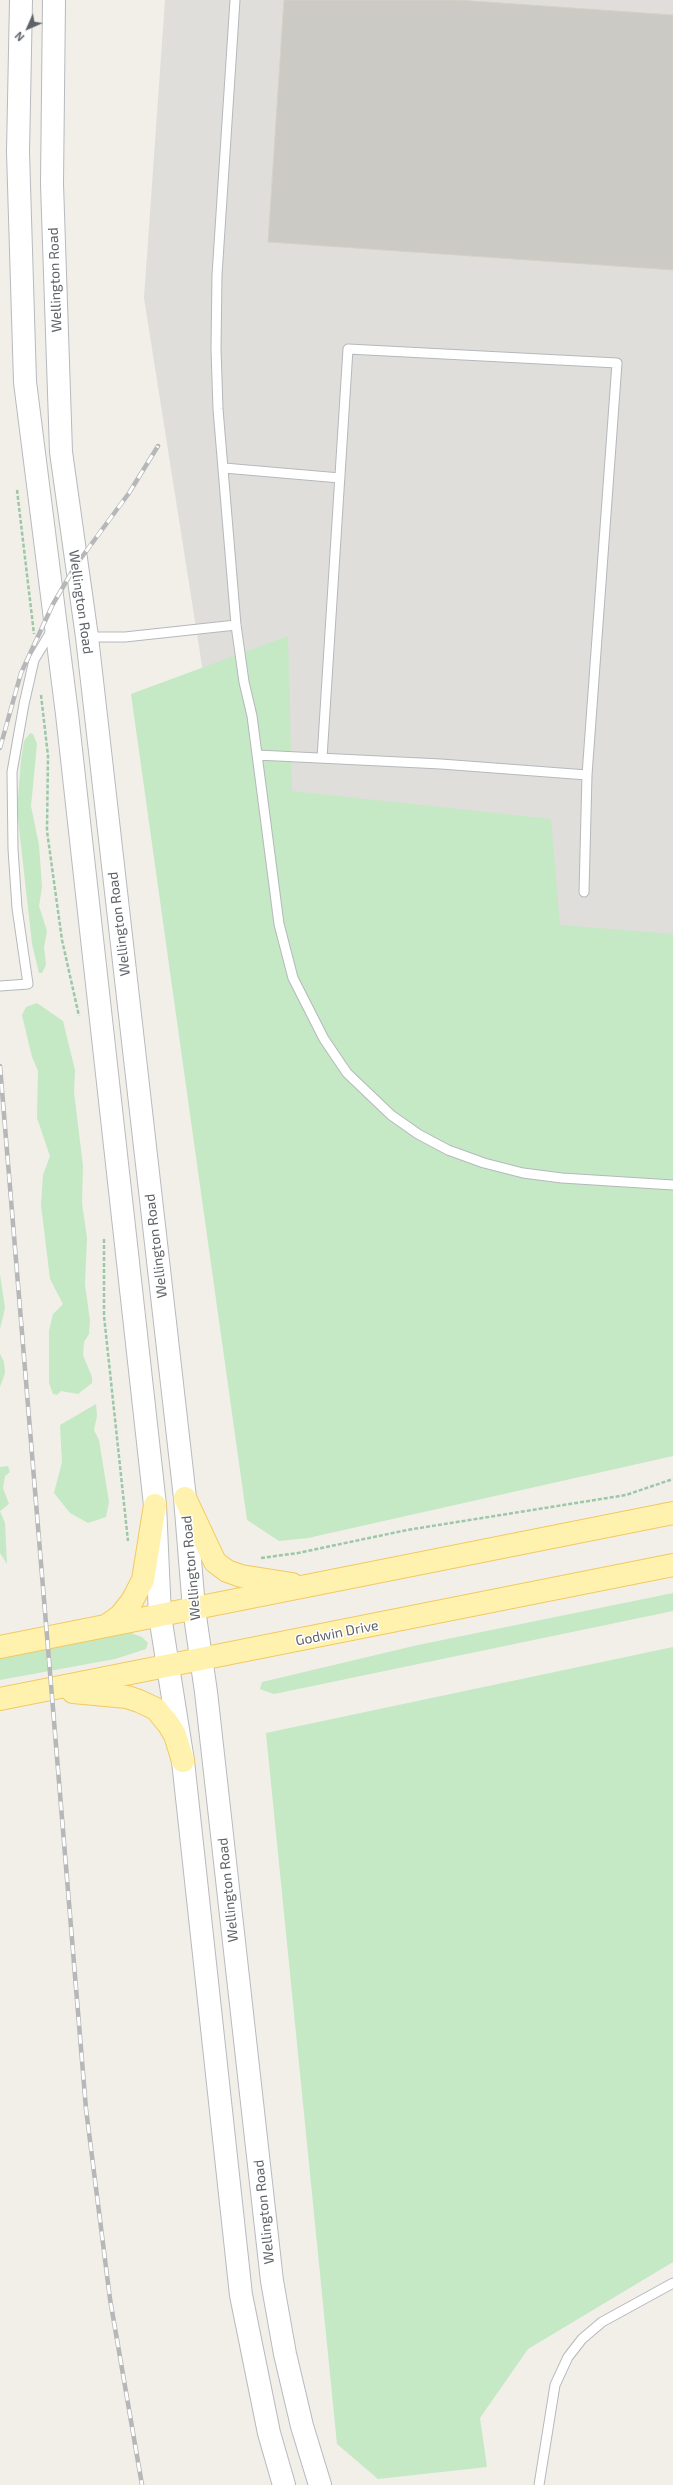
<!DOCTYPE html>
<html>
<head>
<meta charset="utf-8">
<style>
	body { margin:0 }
	#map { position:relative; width:673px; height:2485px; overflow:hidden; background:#f1efe8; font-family:"Exo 2",sans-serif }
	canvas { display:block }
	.north { position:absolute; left:8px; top:8px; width:40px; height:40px; -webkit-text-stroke:3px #fff; paint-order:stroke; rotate:225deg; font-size:11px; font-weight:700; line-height:16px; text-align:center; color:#5f6368 }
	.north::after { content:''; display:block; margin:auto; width:14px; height:18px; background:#5f6368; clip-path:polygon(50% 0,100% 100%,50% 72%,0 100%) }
</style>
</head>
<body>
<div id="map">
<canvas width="673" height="2485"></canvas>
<div class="north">N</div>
</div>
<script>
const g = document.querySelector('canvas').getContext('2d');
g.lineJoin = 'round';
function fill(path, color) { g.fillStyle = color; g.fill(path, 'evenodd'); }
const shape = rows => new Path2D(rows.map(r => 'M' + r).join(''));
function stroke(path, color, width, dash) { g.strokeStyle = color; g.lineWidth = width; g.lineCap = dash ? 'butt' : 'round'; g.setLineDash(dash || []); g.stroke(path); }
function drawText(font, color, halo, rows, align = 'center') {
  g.font = font + ' "Exo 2",sans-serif'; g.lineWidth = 3; g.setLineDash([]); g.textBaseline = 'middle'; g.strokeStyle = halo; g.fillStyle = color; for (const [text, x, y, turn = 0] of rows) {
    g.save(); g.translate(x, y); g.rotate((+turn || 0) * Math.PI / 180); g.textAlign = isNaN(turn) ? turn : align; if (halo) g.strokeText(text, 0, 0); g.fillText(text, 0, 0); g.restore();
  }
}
const industrial = shape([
	[165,0,673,0,673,1222,229,837,144,298]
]);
const green = shape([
	[288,636,292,791,551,819,560,925,673,934,673,1456,308,1538,279,1541,247,1520,131,694],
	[30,733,33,734,37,744,31,806,39,845,42,887,39,906,47,931,44,947,46,965,42,973,39,973,32,944,17,810,21,760,24,741],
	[37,1003,63,1021,75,1070,74,1092,83,1166,82,1203,87,1238,85,1284,90,1321,89,1334,84,1342,83,1355,92,1377,92,1383,78,1394,61,1391,57,1395,53,1394,49,1383,49,1331,53,1314,63,1304,50,1279,41,1205,43,1175,50,1156,37,1118,38,1071,32,1057,22,1015,26,1007],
	[0,1274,5,1308,0,1329],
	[0,1354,4,1362,5,1373,0,1387],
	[96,1404,97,1416,94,1430,99,1440,109,1502,106,1517,88,1523,70,1513,54,1493,62,1462,60,1425],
	[8,1466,10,1472,5,1476,3,1488,9,1504,0,1511,0,1467],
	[0,1511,5,1523,7,1564,0,1553],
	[673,1593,673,1611,274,1694,260,1689,262,1682,418,1645],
	[128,1632,142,1637,148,1643,146,1649,115,1659,0,1680,0,1656],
	[673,1647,673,2262,528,2349,480,2418,487,2467,378,2479,337,2444,266,1733]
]);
const building = shape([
	[284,0,458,0,673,15,673,270,268,242,284,0]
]);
const path = shape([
	[17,490,34,634],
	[41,695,48,756,47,831,62,940,79,1016],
	[104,1239,104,1316,128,1541],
	[261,1558,298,1553,407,1530,626,1495,673,1479]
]);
const service = shape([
	[235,0,217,275,216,349,218,409,236,625,244,682,252,716,279,924,293,978,324,1039,347,1073,391,1115,418,1134,448,1150,484,1163,523,1173,562,1178,673,1185],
	[224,468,340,478],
	[87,637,125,637,236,625],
	[257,755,441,764,587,775],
	[322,758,348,349,617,363,587,775,584,892],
	[0,986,28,984,17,908,13,849,12,772,24,704,34,660,52,630],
	[539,2485,555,2385,568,2357,582,2339,602,2322,673,2283]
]);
const secondary = shape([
	[21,0,18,152,25,382,67,714,155,1505,160,1616,183,1761,241,2295,269,2433,284,2485],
	[54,0,52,184,61,452,87,637,185,1498,194,1609,206,1692,272,2281,285,2354,302,2426,320,2485]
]);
const primary = shape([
	[185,1498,215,1562,227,1571,241,1576,292,1584],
	[106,1626,120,1616,132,1601,143,1580,155,1505],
	[0,1647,673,1513],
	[73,1692,127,1697,139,1701,156,1709,169,1725,175,1735,183,1761],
	[0,1699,673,1565]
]);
const rail = shape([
	[0,748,21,673,53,604,76,565,129,493,158,446],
	[0,1066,86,2109,110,2299,142,2485]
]);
const streetNames = [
	["Wellington Road",55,280,-92],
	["Wellington Road",81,602,82],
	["Wellington Road",119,924,-97],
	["Wellington Road",156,1246,-97],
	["Wellington Road",191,1568,-95],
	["Godwin Drive",337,1633,-11],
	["Wellington Road",228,1890,-96],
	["Wellington Road",264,2212,-96]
];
fill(industrial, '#e0deda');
fill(green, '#c5e8c5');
fill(building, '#cccac5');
stroke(building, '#d6d1c6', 1);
stroke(service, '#b5b8bc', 11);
stroke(secondary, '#b6babf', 24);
stroke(primary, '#f2c960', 24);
stroke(path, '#9cc7a9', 2.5, [4, 2]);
stroke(service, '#fff', 9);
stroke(secondary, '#fff', 22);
stroke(primary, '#fff2af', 22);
stroke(rail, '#b6b7b8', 4.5);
stroke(rail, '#fff', 3, [9]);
drawText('14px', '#5f6368', '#fff', streetNames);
</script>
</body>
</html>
